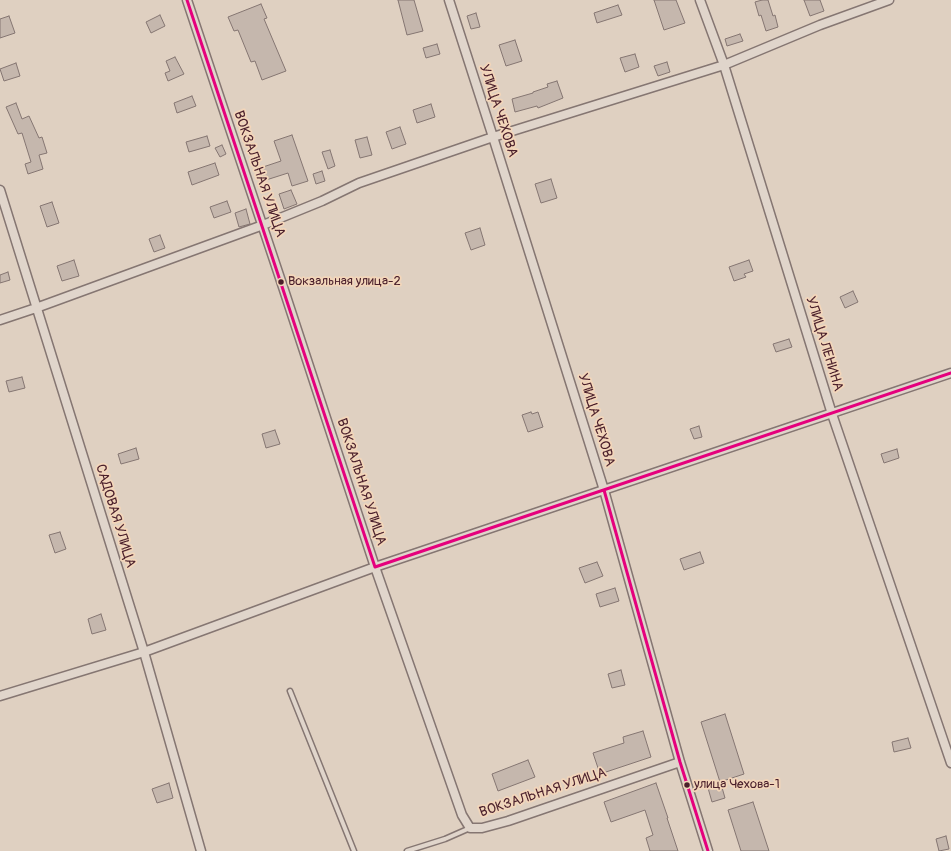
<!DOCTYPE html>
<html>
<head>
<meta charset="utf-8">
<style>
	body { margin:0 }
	canvas { display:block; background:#dfd0c1 }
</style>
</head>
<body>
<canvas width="951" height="851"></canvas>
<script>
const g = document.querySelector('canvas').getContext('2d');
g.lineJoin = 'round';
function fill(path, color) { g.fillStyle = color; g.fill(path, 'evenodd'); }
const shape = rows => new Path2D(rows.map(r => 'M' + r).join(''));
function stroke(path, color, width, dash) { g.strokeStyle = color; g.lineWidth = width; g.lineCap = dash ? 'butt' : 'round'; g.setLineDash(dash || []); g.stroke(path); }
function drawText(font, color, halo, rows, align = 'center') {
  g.font = font + ' Pangolin,sans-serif'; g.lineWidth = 3.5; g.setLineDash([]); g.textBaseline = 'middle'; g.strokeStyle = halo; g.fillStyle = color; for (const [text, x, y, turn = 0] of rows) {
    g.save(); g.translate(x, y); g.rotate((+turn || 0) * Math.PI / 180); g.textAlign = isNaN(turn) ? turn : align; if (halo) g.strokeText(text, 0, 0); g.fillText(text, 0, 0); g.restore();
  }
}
const building = shape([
	[398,0,414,0,423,31,407,35,398,0],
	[654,0,676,0,685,23,664,30,654,0],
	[762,0,768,0,773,16,775,15,778,27,766,31,761,15,759,16,755,2,762,0],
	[804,0,820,0,824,11,810,16,804,0],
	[261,4,267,18,264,19,286,71,262,80,255,61,251,62,238,30,234,31,228,17,261,4],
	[618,5,622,15,597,23,594,13,618,5],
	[476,13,480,27,471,29,467,16,476,13],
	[160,15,165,26,151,33,146,22,160,15],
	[9,16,15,33,0,38,0,19,9,16],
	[740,34,743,41,727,46,725,39,740,34],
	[515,40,522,61,506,66,499,45,515,40],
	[437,44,440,54,426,58,423,48,437,44],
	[635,54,639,67,625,72,620,58,635,54],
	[175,57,184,74,168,81,165,73,170,71,166,61,175,57],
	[667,62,670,72,658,76,654,66,667,62],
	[16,63,20,76,4,81,0,69,16,63],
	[557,81,563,98,538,108,537,106,515,112,512,99,533,93,533,92,548,87,547,84,557,81],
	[192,96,196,106,177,113,174,103,192,96],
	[16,103,22,119,29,116,39,138,42,137,47,153,39,155,43,169,28,174,25,164,31,162,22,133,18,134,6,107,16,103],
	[431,104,435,117,417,123,413,110,431,104],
	[400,127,406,144,392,149,386,132,400,127],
	[292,135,308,181,292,186,288,173,263,181,260,168,281,161,274,141,292,135],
	[207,136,210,146,189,152,186,142,207,136],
	[367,137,372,155,360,158,355,140,367,137],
	[222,145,226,154,220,157,215,148,222,145],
	[330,150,335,166,328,169,322,152,330,150],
	[215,163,219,175,192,185,188,172,215,163],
	[322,171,325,181,316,184,313,174,322,171],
	[551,179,557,198,541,203,535,184,551,179],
	[291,190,297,204,284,209,279,194,291,190],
	[227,201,231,212,214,218,210,207,227,201],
	[52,202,59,223,47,227,40,206,52,202],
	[246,209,250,224,239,227,235,213,246,209],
	[480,228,485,245,471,250,465,233,480,228],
	[160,235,165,248,154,252,149,239,160,235],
	[74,260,79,276,62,281,57,266,74,260],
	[749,260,753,271,744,274,746,277,734,281,729,267,749,260],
	[8,272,10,280,0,283,0,275,8,272],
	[853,291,858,302,845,308,840,297,853,291],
	[789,339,792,347,776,352,773,344,789,339],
	[22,377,25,388,9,392,6,381,22,377],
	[531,412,532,414,538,412,543,427,528,432,522,415,531,412],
	[699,426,702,437,694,439,690,429,699,426],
	[275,430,280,444,266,448,262,434,275,430],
	[136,448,139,459,121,464,118,454,136,448],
	[897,449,899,458,884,463,881,454,897,449],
	[60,532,66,549,55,553,49,535,60,532],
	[700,552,704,563,684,570,680,559,700,552],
	[597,562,603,576,585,583,579,568,597,562],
	[615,588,619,601,600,607,596,594,615,588],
	[101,614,106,630,92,634,88,619,101,614],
	[621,670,625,685,612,688,608,674,621,670],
	[725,714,744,774,720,782,701,722,725,714],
	[643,731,651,757,600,774,593,753,624,743,623,737,643,731],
	[908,738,911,748,894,752,892,742,908,738],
	[528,760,535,777,498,791,492,774,528,760],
	[169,783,173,798,157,803,152,789,169,783],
	[656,783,668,818,667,818,678,851,650,851,646,838,653,835,645,810,611,822,604,802,656,783],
	[721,784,725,798,712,802,708,788,721,784],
	[753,802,769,851,741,851,728,810,753,802],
	[946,836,949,849,939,851,936,839,946,836]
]);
const service = shape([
	[290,691,354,851],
	[407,851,445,839,470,828]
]);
const minor = shape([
	[187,0,283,287,375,567,462,815,470,828,482,828,508,821,680,762],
	[449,0,493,137,604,490,680,762,708,851],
	[700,0,724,65,832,414,951,763],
	[0,190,144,652,201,851],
	[0,320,36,308,263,225,322,201,359,183,493,137,724,65,820,25,889,0],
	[0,696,144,652,375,567,951,373]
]);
const bus1 = shape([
	[187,0,375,567,951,373],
	[604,490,680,762,708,851]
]);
const markers = [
	[281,282,3.5,"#4a1f2b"],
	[687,785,3.5,"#4a1f2b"]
];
const busNames = [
	["Вокзальная улица-2",288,282],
	["улица Чехова-1",694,785]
];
const streetNames = [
	["УЛИЦА ЧЕХОВА",498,111,72],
	["ВОКЗАЛЬНАЯ УЛИЦА",259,174,71],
	["УЛИЦА ЛЕНИНА",824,344,73],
	["УЛИЦА ЧЕХОВА",596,420,73],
	["ВОКЗАЛЬНАЯ УЛИЦА",361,482,72],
	["САДОВАЯ УЛИЦА",115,516,73],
	["ВОКЗАЛЬНАЯ УЛИЦА",543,793,-18]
];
fill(building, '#c5b7ad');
stroke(building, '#857672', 1);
stroke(service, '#857672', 7);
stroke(minor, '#857672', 11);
stroke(service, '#e0d5cb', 4);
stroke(minor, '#e0d5cb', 8);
stroke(bus1, '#e5007d', 3);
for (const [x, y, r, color] of markers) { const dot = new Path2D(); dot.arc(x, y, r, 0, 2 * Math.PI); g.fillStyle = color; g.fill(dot); stroke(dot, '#f3d6ba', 1.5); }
drawText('13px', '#4a1f2b', '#f3d6ba', busNames, 'left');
drawText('14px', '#4a1f2b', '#f3d6ba', streetNames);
</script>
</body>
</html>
